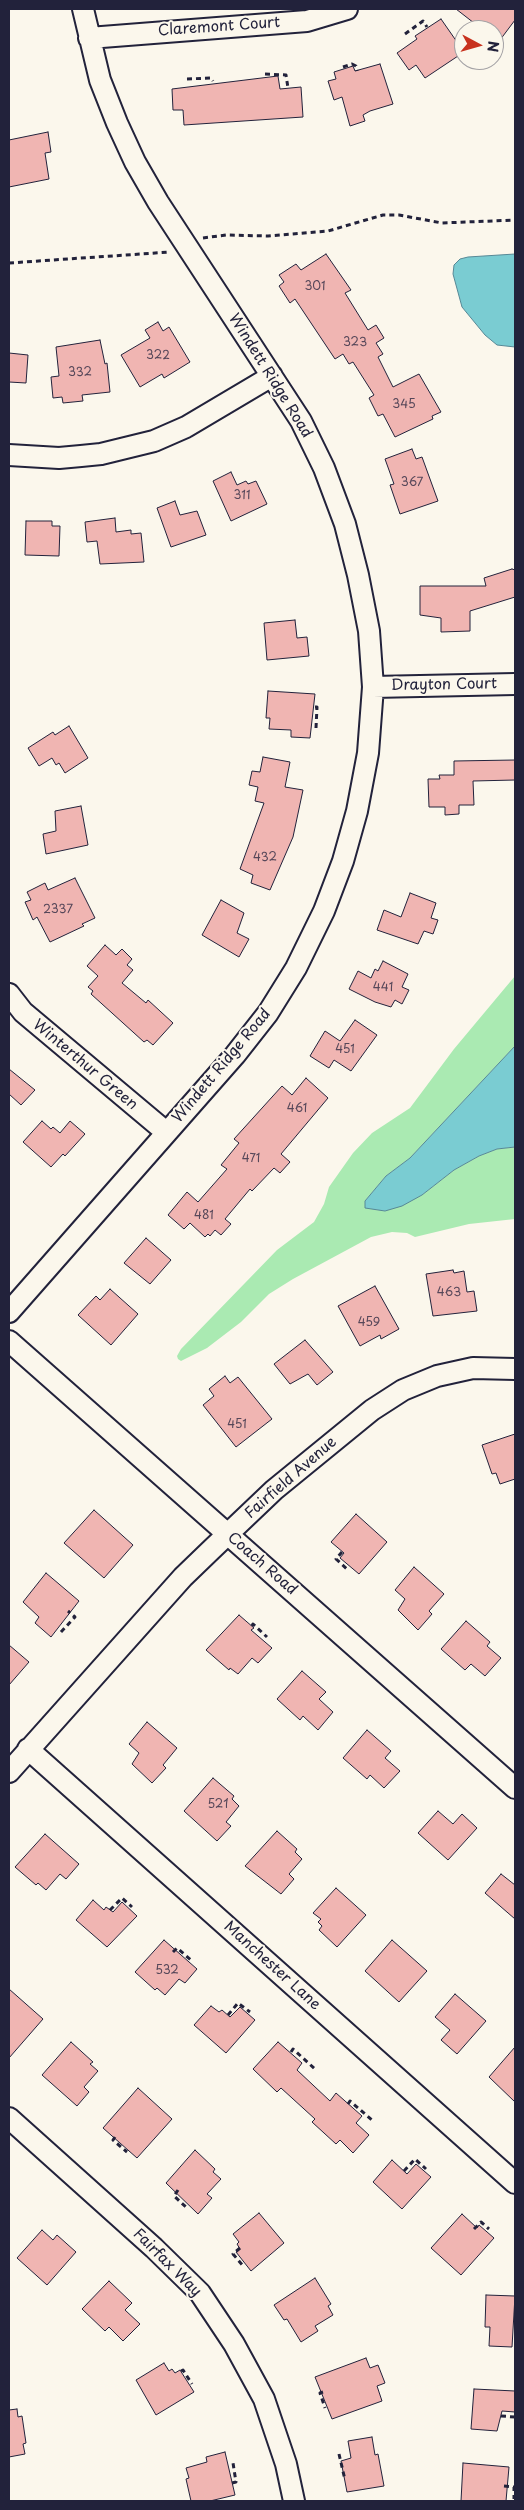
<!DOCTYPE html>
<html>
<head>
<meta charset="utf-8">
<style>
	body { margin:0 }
	#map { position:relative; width:524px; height:2510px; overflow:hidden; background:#fbf7ec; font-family:"Playpen Sans",sans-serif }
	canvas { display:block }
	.frame { position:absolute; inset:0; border:10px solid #22223b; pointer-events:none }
	.north { position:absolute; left:454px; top:20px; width:50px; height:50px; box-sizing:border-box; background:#fbf7ec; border:1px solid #a4a2a5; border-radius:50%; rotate:96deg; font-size:14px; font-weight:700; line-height:20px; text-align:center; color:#22223b }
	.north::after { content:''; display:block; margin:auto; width:18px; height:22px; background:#c8321e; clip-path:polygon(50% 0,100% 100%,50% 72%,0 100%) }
</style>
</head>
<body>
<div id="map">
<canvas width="524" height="2510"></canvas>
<div class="frame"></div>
<div class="north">N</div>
</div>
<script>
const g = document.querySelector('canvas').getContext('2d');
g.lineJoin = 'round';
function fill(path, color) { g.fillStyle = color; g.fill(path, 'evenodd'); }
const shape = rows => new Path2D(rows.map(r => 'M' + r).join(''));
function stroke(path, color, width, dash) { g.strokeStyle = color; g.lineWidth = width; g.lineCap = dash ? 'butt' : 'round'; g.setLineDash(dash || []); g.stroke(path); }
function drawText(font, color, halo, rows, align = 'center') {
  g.font = font + ' "Playpen Sans",sans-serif'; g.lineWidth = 4; g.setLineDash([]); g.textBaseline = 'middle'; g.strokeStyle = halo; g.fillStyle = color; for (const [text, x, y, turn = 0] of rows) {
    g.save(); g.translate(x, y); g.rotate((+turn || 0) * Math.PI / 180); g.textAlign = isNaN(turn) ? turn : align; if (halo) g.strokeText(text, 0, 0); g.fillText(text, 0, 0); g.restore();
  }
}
const green = shape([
	[515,976,515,1046,410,1158,386,1176,365,1201,365,1207,385,1211,422,1195,454,1170,479,1156,497,1149,515,1147,515,1219,469,1224,415,1237,407,1233,392,1232,371,1237,293,1279,269,1294,241,1322,207,1348,181,1361,178,1359,177,1356,181,1349,277,1250,314,1222,324,1204,329,1187,353,1153,372,1133,410,1108,454,1049]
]);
const water = shape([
	[515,254,515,347,497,345,485,335,462,307,453,274,454,265,460,259,468,257,515,254],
	[515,1046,515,1147,497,1149,479,1156,454,1170,422,1195,402,1206,385,1211,365,1208,365,1201,386,1176,410,1158,515,1046]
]);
const building = shape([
	[456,9,515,9,515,20,500,40,494,35,494,30,483,30,456,9],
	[441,19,464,52,425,78,416,65,409,70,397,53,417,39,415,36,441,19],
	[380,64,393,104,370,111,363,115,365,121,350,126,342,97,334,100,328,81,336,79,334,72,353,66,355,71,380,64],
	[278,76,280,89,301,87,303,117,184,125,183,110,173,110,172,89,278,76],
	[48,132,51,152,45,153,49,179,9,187,9,140,48,132],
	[326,254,351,290,345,293,368,330,376,325,384,338,376,343,383,354,378,357,393,387,419,374,441,412,432,416,433,419,395,437,383,414,378,416,369,398,374,395,353,362,349,364,343,354,335,359,295,299,290,303,279,286,284,282,279,275,296,264,301,270,326,254],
	[158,322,163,331,169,327,190,362,164,378,162,374,140,387,121,355,150,338,145,330,158,322],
	[100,340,105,364,107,363,110,392,82,395,83,401,63,403,62,397,53,398,51,377,59,376,56,347,100,340],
	[9,353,28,355,26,383,9,382,9,353],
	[412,449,416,459,422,457,438,501,400,514,390,485,394,484,385,459,412,449],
	[231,472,237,485,246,481,248,484,256,481,267,504,231,521,213,481,231,472],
	[175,501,180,515,197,511,206,535,171,547,157,508,175,501],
	[115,518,116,532,131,530,131,534,141,533,144,562,100,564,97,541,87,542,85,522,115,518],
	[26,521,52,521,52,526,60,526,59,556,25,555,26,521],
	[512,569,515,570,515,597,470,611,470,631,441,632,441,618,420,615,420,586,486,586,484,578,512,569],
	[295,620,297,638,307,637,309,656,267,660,264,623,295,620],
	[268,691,315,694,310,738,291,737,291,730,269,729,270,718,266,718,268,691],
	[69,726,88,758,65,773,59,763,56,765,52,758,39,766,28,748,53,732,55,735,69,726],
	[263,757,290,762,285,787,303,790,293,837,270,890,251,883,253,875,240,869,264,803,255,801,258,787,249,785,252,771,260,772,263,757],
	[515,760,515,780,473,781,474,805,459,805,459,814,445,815,445,807,429,807,428,779,440,779,439,775,454,775,454,761,515,760],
	[81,806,88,845,46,854,43,834,56,831,55,811,81,806],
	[75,878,95,918,82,924,84,926,50,942,37,917,33,920,25,902,31,900,27,892,45,883,48,890,75,878],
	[410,893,436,903,431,918,438,920,433,934,424,931,418,944,377,930,384,910,401,917,410,893],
	[221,900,244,913,237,933,249,939,239,957,202,935,221,900],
	[105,945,116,955,122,949,132,959,127,965,133,970,122,983,146,1003,148,1000,173,1023,153,1045,147,1040,144,1042,91,994,93,991,88,987,98,976,87,966,105,945],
	[383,961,408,974,402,987,409,990,402,1004,395,1000,391,1007,375,1002,349,989,358,971,371,978,375,969,378,971,383,961],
	[355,1020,377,1035,351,1071,334,1060,329,1068,310,1056,325,1031,340,1041,355,1020],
	[9,1069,35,1090,21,1105,9,1094,9,1069],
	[306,1078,328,1098,281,1154,290,1162,280,1173,274,1168,252,1191,250,1189,225,1219,231,1224,221,1235,215,1230,210,1236,208,1234,205,1237,190,1223,184,1229,168,1215,187,1192,198,1202,227,1169,221,1165,239,1143,234,1139,282,1086,292,1095,306,1078],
	[42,1121,51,1129,53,1127,60,1133,70,1121,85,1134,65,1156,63,1154,51,1167,23,1142,42,1121],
	[146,1238,171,1260,150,1284,124,1263,146,1238],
	[453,1270,454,1273,464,1271,467,1292,474,1291,477,1311,433,1316,426,1274,453,1270],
	[375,1286,399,1329,381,1339,380,1335,360,1346,338,1306,375,1286],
	[110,1289,138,1314,111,1345,78,1315,96,1296,100,1300,110,1289],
	[305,1340,333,1372,317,1385,308,1374,290,1384,274,1364,305,1340],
	[225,1376,230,1383,238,1377,272,1419,236,1447,203,1405,214,1396,209,1389,225,1376],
	[515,1434,515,1479,500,1484,496,1473,492,1474,482,1445,515,1434],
	[94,1510,133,1545,104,1578,64,1543,94,1510],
	[356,1514,387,1542,359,1574,340,1558,344,1553,331,1542,356,1514],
	[414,1567,444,1594,429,1611,432,1614,418,1630,398,1610,405,1599,395,1590,414,1567],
	[46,1573,79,1601,51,1637,35,1623,39,1617,23,1602,46,1573],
	[239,1615,254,1628,251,1630,272,1648,258,1663,252,1658,238,1674,230,1668,229,1670,206,1650,239,1615],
	[466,1621,490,1642,487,1646,501,1658,485,1676,471,1664,465,1670,441,1649,466,1621],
	[9,1645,29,1662,9,1685,9,1645],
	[302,1671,326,1692,319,1699,333,1712,318,1730,303,1716,300,1720,277,1699,302,1671],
	[147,1722,177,1748,163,1765,166,1768,152,1783,132,1764,139,1753,129,1744,147,1722],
	[367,1730,391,1751,385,1758,400,1771,384,1788,370,1775,367,1779,343,1758,367,1730],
	[213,1778,234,1796,232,1799,239,1806,226,1822,231,1826,217,1841,184,1811,213,1778],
	[438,1811,453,1824,462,1814,477,1828,448,1860,418,1833,438,1811],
	[277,1831,297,1849,295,1852,302,1859,289,1874,294,1879,281,1894,245,1866,277,1831],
	[45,1834,79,1864,66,1879,60,1874,46,1890,38,1883,36,1885,15,1867,45,1834],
	[501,1874,515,1885,515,1919,485,1893,501,1874],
	[336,1888,366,1915,337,1947,319,1930,322,1926,318,1922,321,1919,313,1913,336,1888],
	[93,1900,104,1910,106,1907,113,1912,122,1902,137,1916,107,1947,76,1920,93,1900],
	[164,1940,197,1969,185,1983,179,1979,165,1995,157,1988,155,1990,135,1972,164,1940],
	[392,1940,427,1971,399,2002,365,1971,392,1940],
	[9,1989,43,2019,9,2058,9,1989],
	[455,1994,486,2021,457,2054,441,2040,450,2030,435,2017,455,1994],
	[211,2006,219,2012,222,2010,230,2017,240,2007,255,2020,226,2053,194,2025,211,2006],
	[71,2042,93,2062,90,2064,98,2071,84,2087,89,2092,77,2106,42,2075,71,2042],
	[278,2042,302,2063,297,2070,330,2101,336,2093,362,2116,356,2123,369,2135,353,2153,340,2140,336,2144,312,2122,315,2119,281,2088,277,2092,253,2069,278,2042],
	[515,2047,515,2102,489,2077,515,2047],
	[138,2088,172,2119,137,2158,103,2128,138,2088],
	[195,2150,215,2169,213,2172,221,2179,207,2194,212,2198,198,2214,166,2183,195,2150],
	[392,2160,407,2174,416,2164,431,2177,402,2209,373,2182,392,2160],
	[259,2213,284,2243,251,2271,236,2252,240,2249,237,2244,239,2242,233,2234,259,2213],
	[462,2214,477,2228,479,2225,494,2238,461,2275,431,2248,462,2214],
	[42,2230,53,2240,57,2235,76,2252,47,2285,17,2258,42,2230],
	[315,2278,331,2304,328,2306,333,2315,315,2326,318,2331,301,2342,287,2319,284,2320,274,2305,315,2278],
	[109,2281,132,2303,125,2310,140,2324,123,2341,109,2327,105,2331,82,2309,109,2281],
	[486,2295,515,2296,512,2347,489,2346,490,2327,485,2327,486,2295],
	[366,2358,370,2368,378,2365,385,2383,377,2386,382,2401,332,2419,315,2377,366,2358],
	[164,2363,169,2371,172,2369,175,2373,180,2370,194,2392,156,2415,136,2380,164,2363],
	[474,2389,515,2391,515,2412,502,2411,497,2431,471,2429,474,2389],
	[17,2409,18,2417,22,2416,26,2443,23,2444,25,2454,9,2457,9,2410,17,2409],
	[372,2437,375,2455,378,2454,384,2486,347,2492,341,2461,351,2458,348,2441,372,2437],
	[225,2452,235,2495,210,2501,191,2501,186,2479,189,2478,186,2468,207,2462,206,2457,225,2452],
	[463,2463,509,2467,506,2501,461,2501,463,2463]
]);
const path = shape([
	[405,34,423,21,427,27],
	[343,67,352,64,356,66,357,71],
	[265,74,286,75,288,88],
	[187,79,211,78,213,81],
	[203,238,226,235,268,236,328,231,383,215,399,215,442,223,515,220],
	[9,263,170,252],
	[315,707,317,707,316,728],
	[342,1552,336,1559,348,1570],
	[252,1626,253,1624,267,1637],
	[61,1632,75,1617,68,1611],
	[110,1910,122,1898,132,1907],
	[173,1952,177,1948,191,1960],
	[228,2015,238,2003,250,2012],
	[291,2052,293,2049,315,2069],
	[348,2104,350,2101,372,2120],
	[115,2137,113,2140,127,2152],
	[404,2171,415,2159,426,2169],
	[178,2190,174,2196,187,2208],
	[474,2229,481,2222,489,2229],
	[240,2248,233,2254,244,2267],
	[181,2371,183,2370,192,2384],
	[323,2392,320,2393,325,2408],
	[501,2416,515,2417],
	[339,2454,345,2480],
	[232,2483,236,2482,233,2463],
	[504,2486,514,2487,514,2499]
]);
const street = shape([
	[89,38,307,21,347,9],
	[9,455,59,458,81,456,101,454,154,441,186,427,272,376],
	[373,687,515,684],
	[9,994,23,1012,166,1132],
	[9,1312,235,1055,268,1013,296,968,324,911,343,861,357,811,368,753,373,687,369,631,358,575,345,524,324,468,301,421,158,202,135,162,117,123,100,80,83,9],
	[9,1341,515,1788],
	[28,1749,515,2183],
	[9,1772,183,1577,211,1550,274,1490,372,1410,403,1390,437,1376,473,1368,515,1369],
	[9,2118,154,2248,200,2293,234,2344,264,2399,286,2464,294,2501]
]);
const numberNames = [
	["301",315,287],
	["323",355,343],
	["322",158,356],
	["332",80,373],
	["345",404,405],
	["367",412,483],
	["311",242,496],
	["432",265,858],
	["2337",58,910],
	["441",383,988],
	["451",345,1050],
	["461",297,1109],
	["471",251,1159],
	["481",204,1216],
	["463",449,1293],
	["459",369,1323],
	["451",237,1425],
	["521",218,1805],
	["532",167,1971]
];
const streetNames = [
	["Claremont Court",219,27,-4],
	["Windett Ridge Road",270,376,58],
	["Drayton Court",444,685,-1],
	["Winterthur Green",85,1065,40],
	["Windett Ridge Road",222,1066,-50],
	["Fairfield Avenue",291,1478,-41],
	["Coach Road",262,1564,41],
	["Manchester Lane",272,1966,42],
	["Fairfax Way",167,2263,45]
];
fill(green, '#aaeab2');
fill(water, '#7accd2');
stroke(water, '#578896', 1);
fill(building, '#f0b5b2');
stroke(building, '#22223b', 1);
stroke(street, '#22223b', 24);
stroke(path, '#22223b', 3, [5, 4]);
stroke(street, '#fbf7ec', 20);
drawText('12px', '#564759', null, numberNames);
drawText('15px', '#22223b', '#fbf7ec', streetNames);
</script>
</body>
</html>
